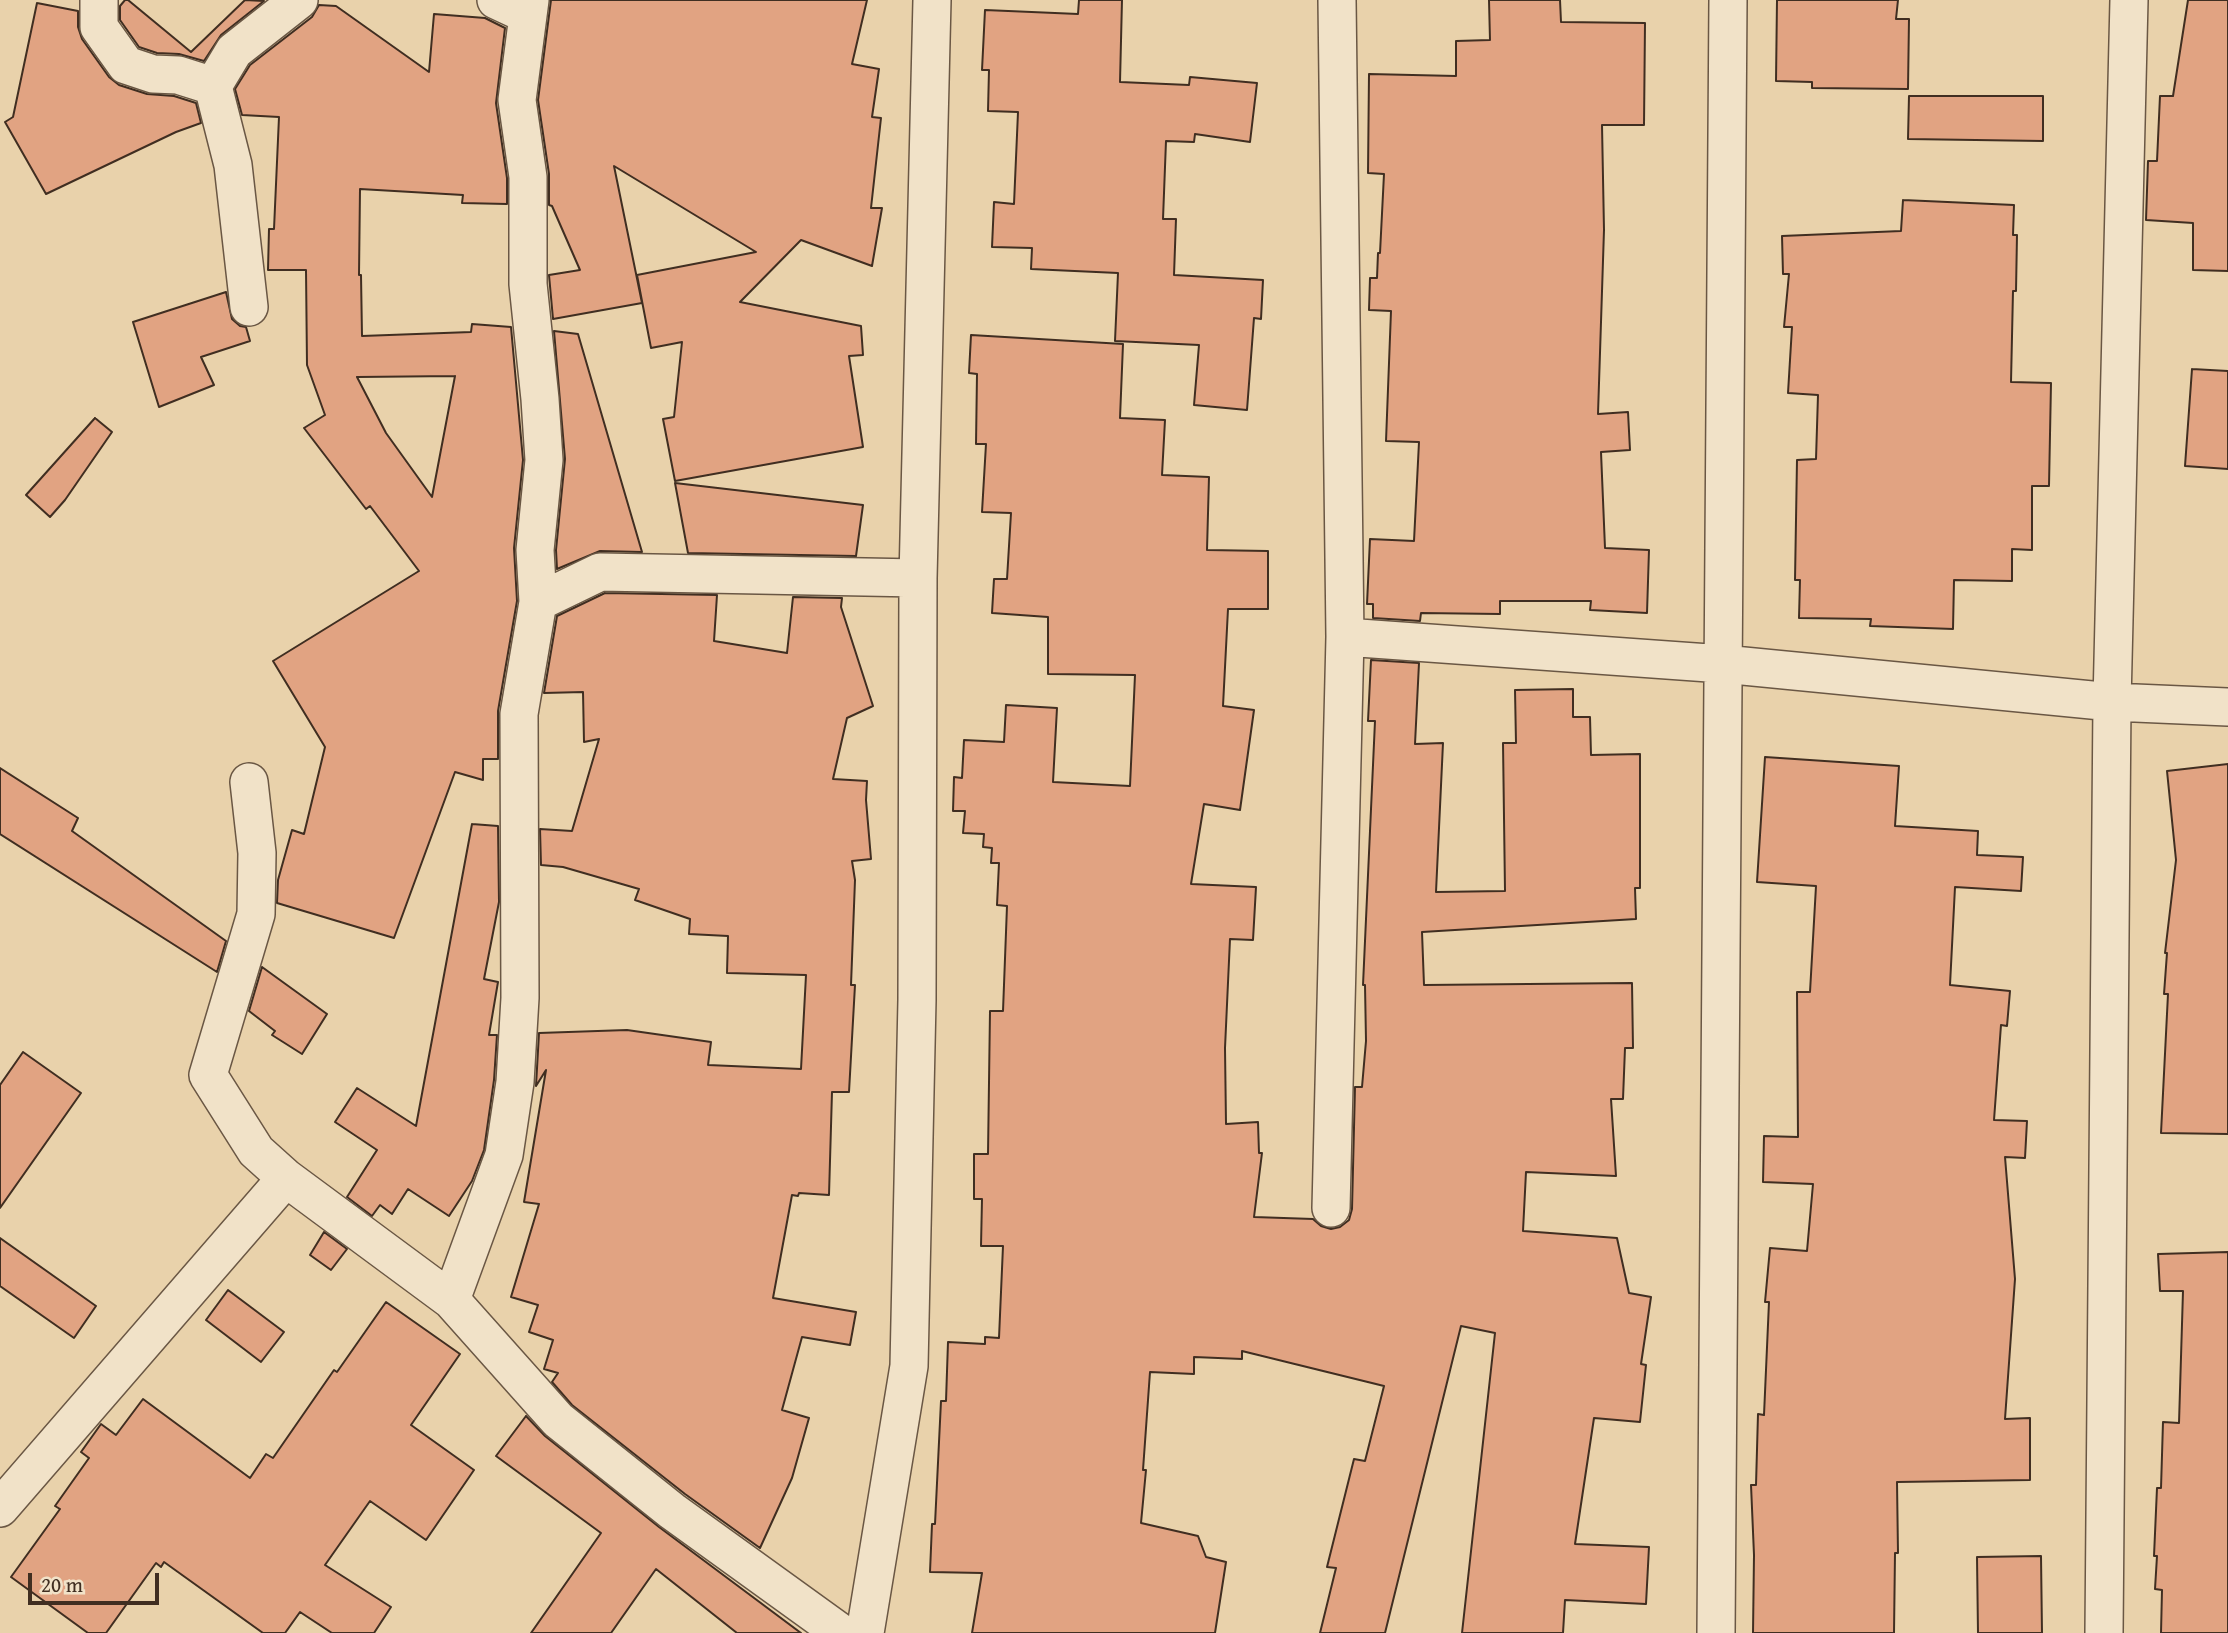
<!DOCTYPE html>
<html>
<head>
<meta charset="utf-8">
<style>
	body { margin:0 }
	#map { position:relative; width:2228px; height:1633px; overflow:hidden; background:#e9d2ab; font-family:"Gentium Book Plus",serif }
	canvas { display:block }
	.scale { position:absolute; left:28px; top:1573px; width:131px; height:32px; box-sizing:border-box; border:4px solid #402e21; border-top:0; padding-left:9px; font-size:21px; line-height:24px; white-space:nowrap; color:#402e21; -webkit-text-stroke:5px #f1e2c8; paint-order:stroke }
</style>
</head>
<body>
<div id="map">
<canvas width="2228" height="1633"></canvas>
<div class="scale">20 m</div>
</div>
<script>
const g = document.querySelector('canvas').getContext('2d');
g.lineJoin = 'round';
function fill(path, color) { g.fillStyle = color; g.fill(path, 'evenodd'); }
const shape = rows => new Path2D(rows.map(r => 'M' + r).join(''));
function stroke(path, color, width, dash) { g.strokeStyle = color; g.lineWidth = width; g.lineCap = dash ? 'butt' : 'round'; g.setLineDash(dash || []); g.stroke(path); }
const building = shape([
	[125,0,128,0,191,52,245,0,264,1,221,35,204,61,179,54,157,53,139,47,120,20,120,6,125,0],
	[551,0,867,0,852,64,879,69,872,117,881,118,871,208,882,208,872,266,801,240,740,302,861,326,863,355,849,356,863,447,675,481,663,419,674,417,682,342,651,348,637,275,756,252,614,166,642,303,553,319,549,275,580,270,552,206,549,205,549,174,538,100,551,0],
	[1079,0,1122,0,1120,82,1189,85,1190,77,1257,83,1250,142,1195,134,1194,142,1166,141,1163,219,1176,219,1174,275,1263,280,1261,319,1254,318,1247,410,1194,405,1199,345,1115,341,1118,273,1031,269,1032,248,992,247,994,202,1014,204,1018,112,988,111,989,70,982,70,985,10,1078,14,1079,0],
	[1489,0,1560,0,1561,22,1645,23,1644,125,1602,125,1604,230,1598,414,1628,412,1630,450,1601,452,1605,548,1649,550,1647,613,1590,610,1591,601,1500,601,1500,614,1421,613,1420,621,1373,618,1373,604,1367,604,1370,539,1414,541,1419,442,1386,441,1391,311,1369,310,1370,278,1377,278,1378,253,1380,253,1384,174,1368,173,1369,74,1456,76,1456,41,1490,40,1489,0],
	[1777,0,1898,0,1896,19,1909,19,1908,89,1812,88,1812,82,1776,81,1777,0],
	[2188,0,2228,0,2228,271,2193,270,2193,223,2146,220,2148,161,2157,161,2160,96,2173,96,2188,0],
	[37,3,78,11,78,27,82,39,109,77,119,85,147,94,174,96,196,103,201,123,176,132,46,194,5,122,13,117,37,3],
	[319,5,336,6,429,72,434,14,485,18,505,28,496,103,507,178,507,204,462,203,463,195,360,189,359,275,361,275,362,336,471,332,472,324,511,327,523,460,514,548,517,601,498,711,498,759,483,759,483,780,455,772,394,938,277,903,278,880,292,830,304,834,325,747,273,661,419,571,370,506,366,509,304,428,325,415,307,365,306,270,268,270,269,229,274,229,279,117,242,115,235,89,250,65,312,17,319,5],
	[455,376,432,497,386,433,357,377,455,376],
	[1909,96,2043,96,2043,141,1908,139,1909,96],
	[1903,200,2014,205,2013,235,2017,235,2016,291,2013,291,2011,382,2051,383,2049,486,2032,486,2032,550,2012,549,2012,581,1954,580,1953,629,1870,626,1871,619,1799,618,1800,580,1795,580,1797,460,1816,459,1818,395,1788,393,1792,327,1784,327,1789,274,1783,274,1782,236,1901,231,1903,200],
	[226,292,232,319,240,326,246,327,250,341,201,357,214,385,159,407,133,322,226,292],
	[554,331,578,334,642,552,600,551,557,569,556,550,565,459,554,331],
	[971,335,1123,344,1120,418,1165,420,1162,475,1209,477,1207,550,1268,551,1268,609,1228,609,1223,706,1254,710,1240,810,1204,804,1191,884,1256,887,1253,940,1230,939,1225,1048,1226,1124,1258,1122,1259,1153,1262,1153,1254,1217,1313,1219,1321,1226,1331,1229,1340,1227,1349,1220,1352,1209,1355,1087,1362,1087,1366,1041,1365,985,1363,985,1375,721,1368,721,1371,660,1419,663,1415,744,1443,743,1436,892,1505,891,1503,743,1516,743,1515,690,1573,689,1573,717,1590,717,1591,755,1640,754,1640,888,1635,888,1636,919,1422,932,1424,985,1632,983,1633,1048,1625,1048,1623,1099,1611,1099,1616,1176,1526,1172,1523,1231,1617,1238,1629,1293,1651,1297,1641,1364,1646,1365,1640,1422,1594,1418,1575,1544,1649,1547,1646,1604,1565,1600,1563,1633,1462,1633,1495,1333,1461,1326,1385,1633,1320,1633,1336,1568,1327,1567,1354,1459,1365,1461,1384,1386,1242,1351,1242,1359,1194,1357,1194,1374,1150,1372,1143,1470,1146,1470,1141,1523,1198,1536,1206,1557,1226,1562,1215,1633,972,1633,982,1573,930,1572,932,1524,935,1524,941,1401,946,1401,948,1342,985,1344,985,1337,999,1338,1003,1246,981,1246,982,1199,974,1199,974,1154,988,1154,990,1011,1003,1011,1007,906,997,905,999,863,991,863,992,848,983,847,984,834,963,833,965,811,953,811,954,777,962,778,964,740,1004,742,1006,705,1057,708,1053,782,1130,786,1135,675,1048,674,1048,617,992,613,994,579,1007,579,1011,513,982,512,986,444,976,444,977,374,969,373,971,335],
	[2192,369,2228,371,2228,469,2185,466,2192,369],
	[95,418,112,432,65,500,50,517,26,495,95,418],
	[675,483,863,505,856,556,688,553,675,483],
	[605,593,717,595,714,641,787,653,793,597,842,598,841,607,873,706,847,718,833,779,867,781,866,800,871,859,852,861,855,880,851,985,855,985,849,1092,832,1092,829,1195,799,1193,798,1196,792,1195,773,1298,856,1312,850,1345,802,1337,782,1410,809,1418,792,1478,760,1548,685,1494,572,1405,552,1382,558,1373,544,1369,553,1340,529,1332,538,1305,511,1297,539,1204,524,1202,546,1070,536,1086,539,1033,627,1030,711,1042,708,1065,801,1069,806,975,727,973,728,936,689,934,690,919,635,900,639,889,563,867,541,865,540,829,572,831,599,739,584,742,583,692,544,693,557,616,605,593],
	[1765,757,1899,766,1895,826,1978,831,1977,855,2023,857,2021,891,1955,887,1950,985,2010,991,2007,1026,2001,1025,1994,1120,2027,1121,2025,1158,2005,1157,2015,1279,2005,1419,2030,1418,2030,1480,1897,1482,1898,1553,1895,1553,1894,1633,1753,1633,1754,1555,1751,1485,1756,1485,1758,1414,1764,1415,1769,1302,1765,1302,1770,1248,1807,1251,1813,1184,1763,1182,1764,1136,1798,1137,1797,992,1810,992,1816,886,1757,882,1765,757],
	[2228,764,2228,1134,2161,1133,2168,994,2164,994,2167,953,2165,953,2176,860,2167,771,2228,764],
	[0,768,78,818,72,831,226,941,217,972,0,834,0,768],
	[472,824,498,826,499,902,484,979,498,982,489,1035,497,1035,494,1080,484,1150,472,1181,449,1216,408,1189,392,1214,380,1205,372,1216,347,1197,377,1150,335,1122,357,1088,416,1126,472,824],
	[262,967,327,1014,302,1054,272,1035,275,1031,249,1011,262,967],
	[23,1052,81,1093,0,1208,0,1085,23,1052],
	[324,1232,347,1249,331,1270,310,1255,324,1232],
	[0,1238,96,1306,74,1338,0,1286,0,1238],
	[2228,1252,2228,1633,2161,1633,2162,1590,2155,1589,2157,1556,2154,1556,2157,1488,2161,1488,2163,1422,2179,1423,2183,1291,2160,1291,2158,1254,2228,1252],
	[228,1290,284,1332,261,1362,206,1320,228,1290],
	[386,1302,460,1354,411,1425,474,1470,426,1540,370,1501,325,1565,391,1607,374,1633,332,1633,300,1612,285,1633,263,1633,164,1562,161,1567,156,1563,106,1633,88,1633,11,1577,60,1509,55,1506,89,1458,81,1452,101,1424,116,1435,143,1399,250,1478,266,1454,273,1458,334,1370,337,1372,386,1302],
	[526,1416,545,1436,659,1527,801,1633,737,1633,656,1569,611,1633,531,1633,601,1533,496,1456,526,1416],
	[2041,1556,2042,1633,1978,1633,1977,1557,2041,1556]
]);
const minor = shape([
	[99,0,99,27,126,65,153,74,178,75,213,86],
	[496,0,528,15],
	[249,307,233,165,213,86,234,51,299,0],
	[538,602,600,572,918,578],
	[1345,637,1723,664,2112,702,2228,707],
	[249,782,257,853,256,914,208,1075,256,1151,286,1178,451,1300,558,1420,672,1511,841,1633],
	[1331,1208,1345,637,1337,0],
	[451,1300,504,1155,515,1082,520,998,519,714,538,602,535,550,544,460,540,399,528,284,528,177,517,100,530,0],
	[0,1508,286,1178],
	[865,1633,909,1366,917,1000,918,578,932,0],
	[1716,1633,1728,0],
	[2104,1633,2112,702,2129,0]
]);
fill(building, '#e1a382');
stroke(building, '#402e21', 2);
stroke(minor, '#6a5744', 40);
stroke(minor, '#f1e2c8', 37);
</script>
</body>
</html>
